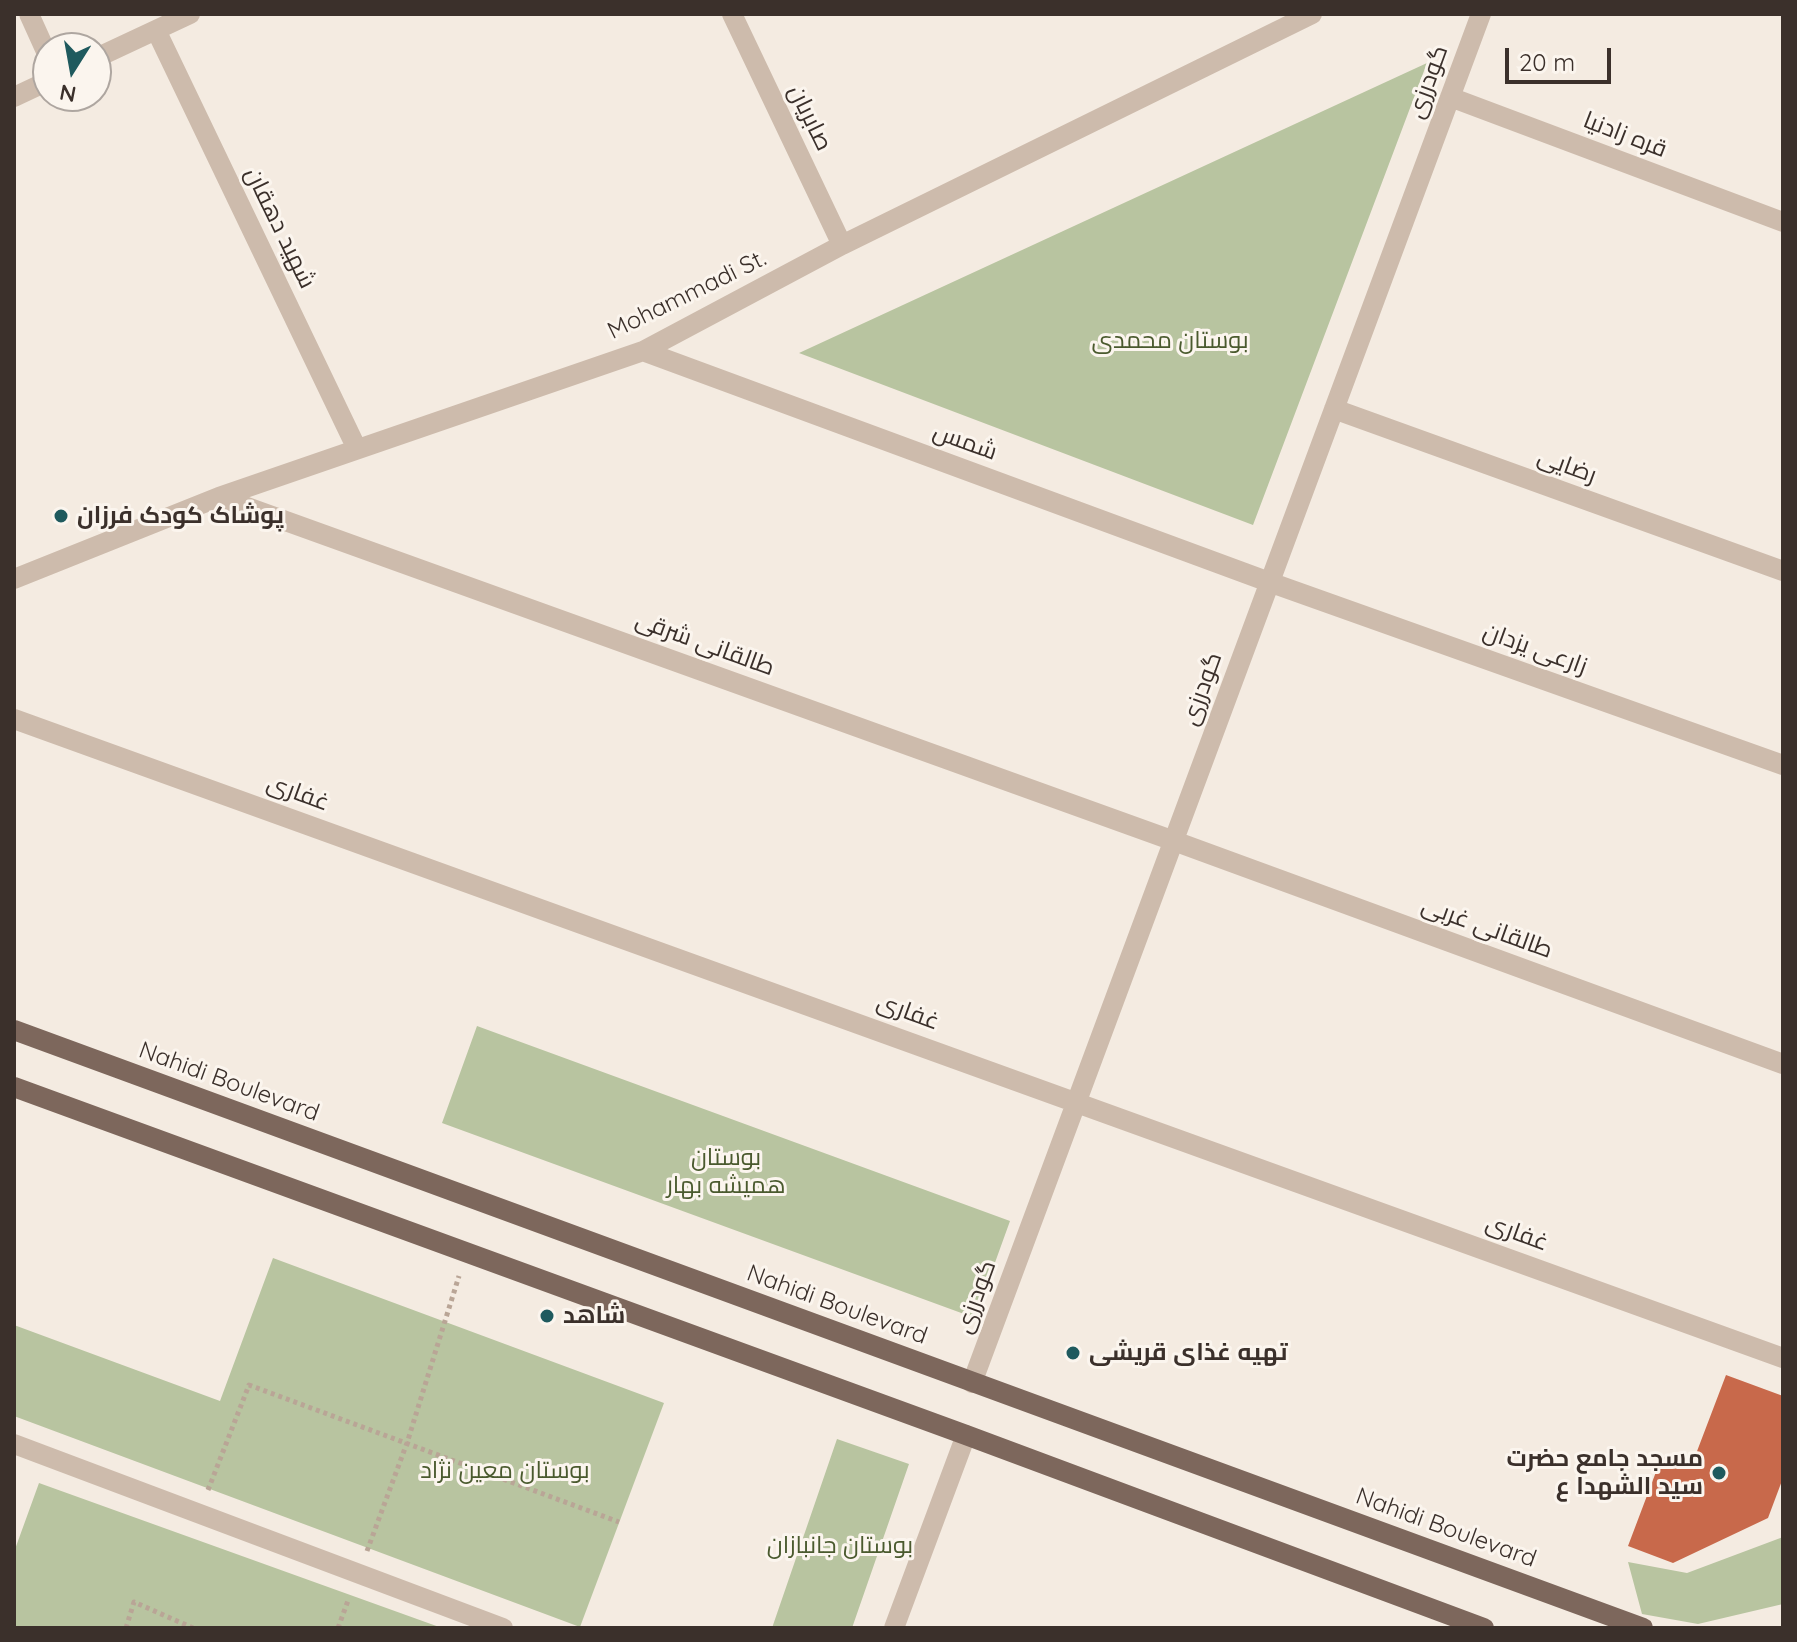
<!DOCTYPE html>
<html>
<head>
<meta charset="utf-8">
<style>
	body { margin:0 }
	#map { position:relative; width:1797px; height:1642px; overflow:hidden; background:#f4ebe1; font-family:Quicksand,sans-serif }
	canvas { display:block }
	.frame { position:absolute; inset:0; border:16px solid #3b302b; pointer-events:none }
	.north { position:absolute; left:32px; top:32px; width:80px; height:80px; box-sizing:border-box; background:#fbf5ee; border:2px solid #aea6a0; border-radius:50%; rotate:191deg; font-size:22px; font-weight:700; line-height:32px; text-align:center; color:#3b302b }
	.north::after { content:''; display:block; margin:auto; width:28px; height:36px; background:#1f5a5e; clip-path:polygon(50% 0,100% 100%,50% 72%,0 100%) }
	.scale { position:absolute; left:1505px; top:48px; width:106px; height:36px; box-sizing:border-box; border:4px solid #3b302b; border-top:0; padding-left:10px; font-size:24px; line-height:28px; white-space:nowrap; color:#3b302b; -webkit-text-stroke:6px #fbf5ee; paint-order:stroke }
</style>
</head>
<body>
<div id="map">
<canvas width="1797" height="1642"></canvas>
<div class="frame"></div>
<div class="north">N</div>
<div class="scale">20 m</div>
</div>
<script>
const g = document.querySelector('canvas').getContext('2d');
g.lineJoin = 'round';
function fill(path, color) { g.fillStyle = color; g.fill(path, 'evenodd'); }
const shape = rows => new Path2D(rows.map(r => 'M' + r).join(''));
function stroke(path, color, width, dash) { g.strokeStyle = color; g.lineWidth = width; g.lineCap = dash ? 'butt' : 'round'; g.setLineDash(dash || []); g.stroke(path); }
function drawText(font, color, halo, rows, align = 'center') {
  g.font = font + ' Quicksand,Cairo,sans-serif'; g.lineWidth = 6; g.setLineDash([]); g.textBaseline = 'middle'; g.strokeStyle = halo; g.fillStyle = color; for (const [text, x, y, turn = 0] of rows) {
    g.save(); g.translate(x, y); g.rotate((+turn || 0) * Math.PI / 180); g.textAlign = isNaN(turn) ? turn : align; if (halo) g.strokeText(text, 0, 0); g.fillText(text, 0, 0); g.restore();
  }
}
const green = shape([
	[1427,63,1253,525,799,353],
	[477,1026,1010,1221,975,1318,442,1123],
	[273,1258,664,1403,580,1627,14,1416,14,1325,220,1401],
	[837,1439,909,1464,852,1628,772,1628],
	[39,1483,442,1628,14,1628,14,1552],
	[1783,1537,1783,1604,1698,1624,1642,1614,1628,1562,1687,1573]
]);
const building = shape([
	[1726,1375,1783,1396,1783,1478,1768,1518,1673,1563,1628,1546,1662,1456,1691,1467]
]);
const path = shape([
	[208,1490,249,1385,619,1522],
	[367,1551,407,1443,459,1276],
	[126,1628,134,1602,193,1628],
	[338,1628,349,1598]
]);
const street = shape([
	[29,14,48,56],
	[732,14,842,245],
	[156,30,357,449],
	[96,58,190,14],
	[14,97,48,81],
	[1450,97,1783,222],
	[643,351,1269,582,1783,765],
	[1334,409,1783,571],
	[219,497,1174,841,1783,1064],
	[14,579,219,497,643,351,842,245,1312,14],
	[14,719,1783,1358],
	[972,1383,1481,14],
	[14,1444,503,1628],
	[894,1628,966,1435]
]);
const primary = shape([
	[14,1030,1643,1628],
	[14,1087,966,1435,1484,1628]
]);
const markers = [
	[61,516,8,"#1f5a5e"],
	[547,1316,8,"#1f5a5e"],
	[1073,1353,8,"#1f5a5e"],
	[1719,1473,8,"#1f5a5e"]
];
const streetNames = [
	["گودرزی",1428,82,-70],
	["صابریان",810,118,64],
	["قره زادنیا",1625,135,21],
	["شهید دهقان",280,228,64],
	["Mohammadi St.",687,295,-26],
	["شمس",965,442,20],
	["رضایی",1567,466,20],
	["طالقانی شرقی",705,644,20],
	["زارعی یزدان",1535,649,20],
	["گودرزی",1202,689,-70],
	["غفاری",298,793,20],
	["طالقانی غربی",1487,928,20],
	["غفاری",908,1012,20],
	["Nahidi Boulevard",229,1082,20],
	["غفاری",1517,1233,20],
	["گودرزی",976,1297,-70],
	["Nahidi Boulevard",837,1305,20],
	["Nahidi Boulevard",1446,1528,20]
];
const parkNames = [
	["بوستان محمدی",1170,341],
	["بوستان",726,1158],
	["همیشه بهار",726,1186],
	["بوستان معین نژاد",505,1471],
	["بوستان جانبازان",840,1546]
];
const poiNames = [
	["پوشاک کودک فرزان",77,516],
	["شاهد",563,1316],
	["تهیه غذای قریشی",1089,1353],
	["مسجد جامع حضرت",1703,1459,"right"],
	["سید الشهدا ع",1703,1487,"right"]
];
fill(green, '#b8c4a0');
fill(building, '#c8694b');
stroke(path, '#b9a596', 5, [4, 4]);
stroke(street, '#cdbbac', 20);
stroke(primary, '#7d675c', 20);
for (const [x, y, r, color] of markers) { const dot = new Path2D(); dot.arc(x, y, r, 0, 2 * Math.PI); g.fillStyle = color; g.fill(dot); stroke(dot, '#fbf5ee', 3); }
drawText('24px', '#3b302b', '#fbf5ee', streetNames);
drawText('24px', '#4a5a2e', '#fbf5ee', parkNames);
drawText('bold 24px', '#3b302b', '#fbf5ee', poiNames, 'left');
</script>
</body>
</html>
